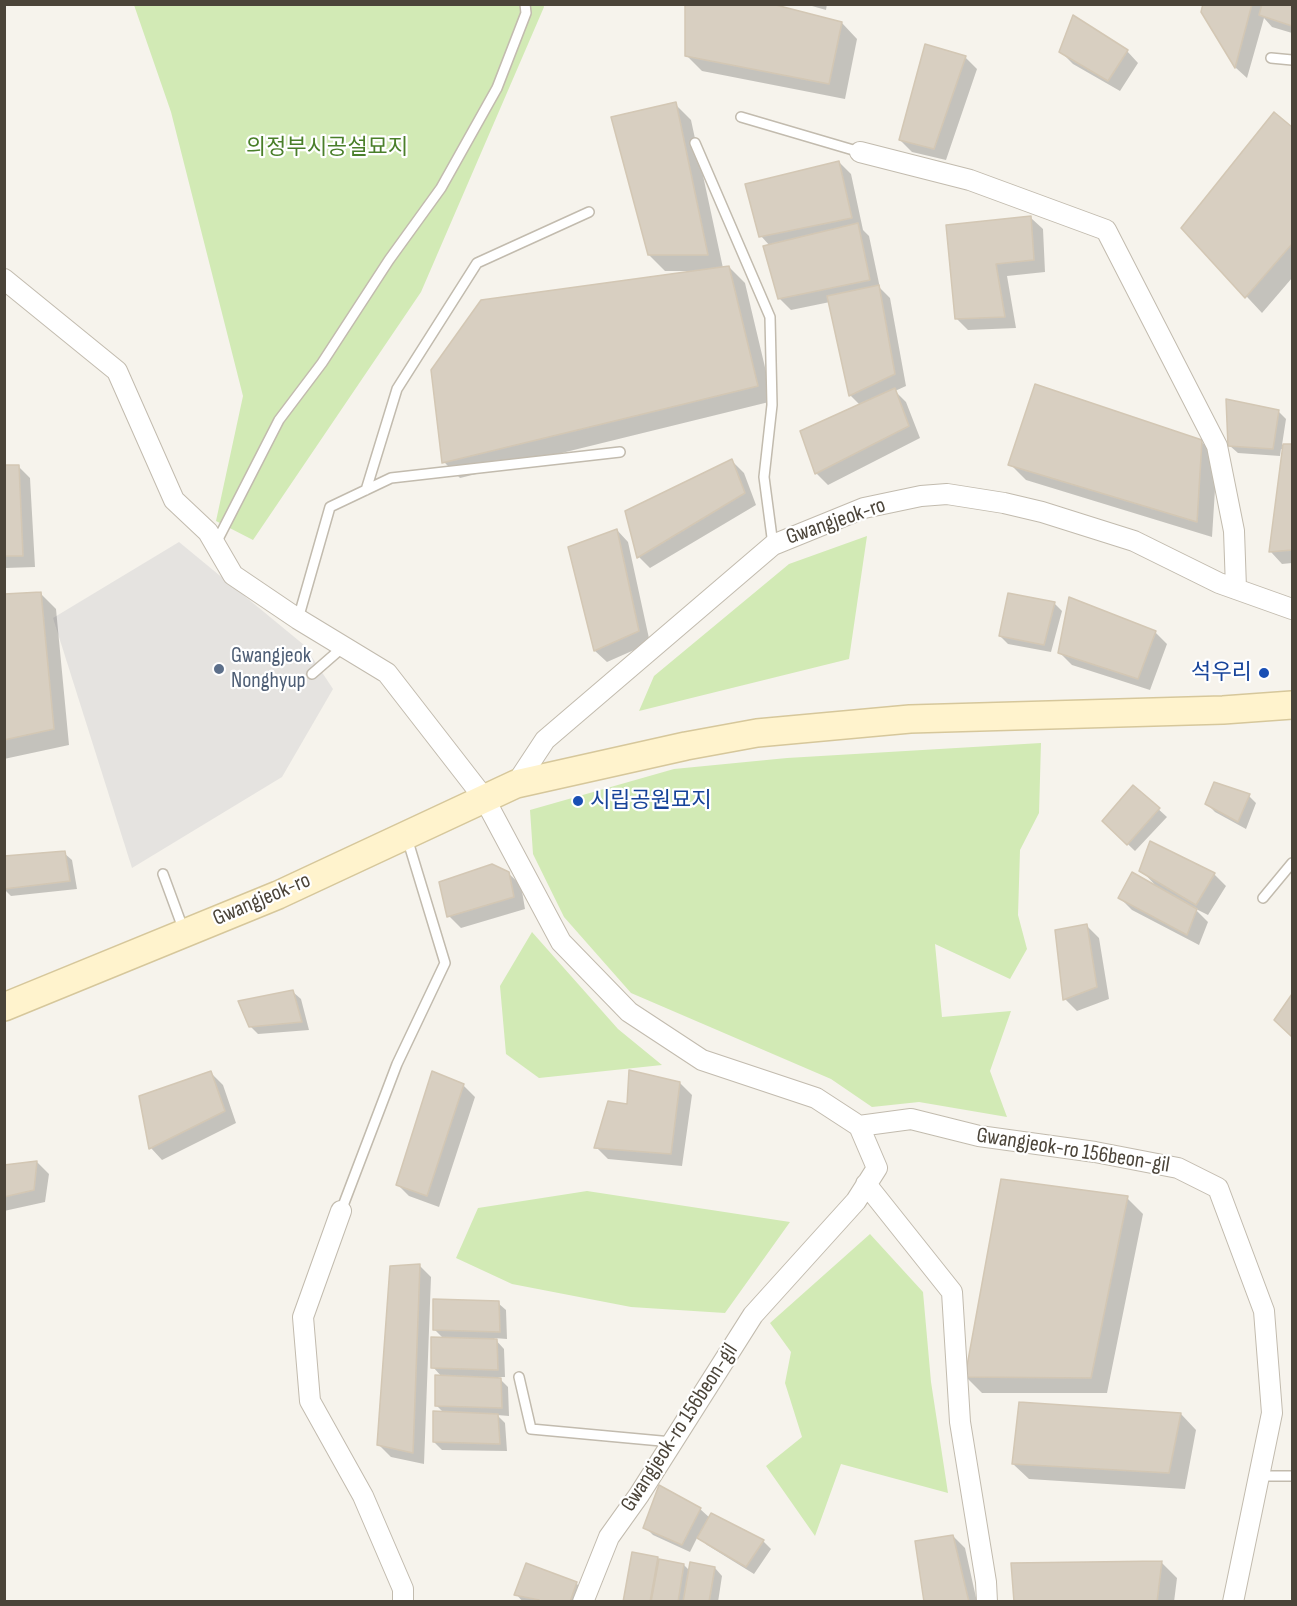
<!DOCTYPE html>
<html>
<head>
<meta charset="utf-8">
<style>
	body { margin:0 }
	#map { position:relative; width:1297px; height:1606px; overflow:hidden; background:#f6f3ec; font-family:"Sofia Sans Condensed",sans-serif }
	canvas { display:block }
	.frame { position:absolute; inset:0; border:6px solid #4b4439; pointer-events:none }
</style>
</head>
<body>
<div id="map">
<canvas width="1297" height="1606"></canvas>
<div class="frame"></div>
</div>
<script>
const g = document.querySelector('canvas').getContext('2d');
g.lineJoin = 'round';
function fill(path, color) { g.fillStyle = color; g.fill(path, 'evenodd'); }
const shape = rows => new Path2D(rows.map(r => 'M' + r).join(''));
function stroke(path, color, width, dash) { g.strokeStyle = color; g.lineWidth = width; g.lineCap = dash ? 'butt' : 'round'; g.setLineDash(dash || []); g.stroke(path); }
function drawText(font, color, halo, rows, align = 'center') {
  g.font = font + ' "Sofia Sans Condensed","Noto Sans KR",sans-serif'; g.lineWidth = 4.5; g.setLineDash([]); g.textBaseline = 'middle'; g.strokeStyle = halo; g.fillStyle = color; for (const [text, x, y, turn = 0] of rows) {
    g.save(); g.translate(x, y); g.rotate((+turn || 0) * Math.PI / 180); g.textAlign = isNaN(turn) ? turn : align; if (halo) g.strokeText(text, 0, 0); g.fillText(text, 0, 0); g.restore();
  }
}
const green = shape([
	[543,4,544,7,421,292,253,540,216,521,243,396,171,112,134,5],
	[867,536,849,659,639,711,654,676,789,564],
	[1041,743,1039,813,1020,850,1018,915,1027,949,1010,979,935,944,942,1017,1011,1011,990,1071,1007,1117,919,1102,872,1107,831,1079,631,993,564,917,533,854,530,810,674,769,787,758],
	[532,932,618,1029,662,1065,539,1078,506,1054,500,986],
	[587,1191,790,1222,725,1313,631,1307,512,1284,456,1258,478,1208],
	[870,1234,923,1292,931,1382,948,1493,841,1464,815,1536,766,1466,802,1437,785,1383,791,1352,770,1323]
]);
const parking = shape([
	[179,542,304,645,333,689,282,777,132,868,53,618]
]);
const shadow = shape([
	[805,4,827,4,826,10],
	[1204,4,1292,4,1292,33,1272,27,1264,18,1247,78,1236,68,1203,12],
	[842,23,857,39,845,99,702,71,686,55],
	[1127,51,1138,63,1120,91,1073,64,1061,52],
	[965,57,977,69,946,160,912,152,900,140],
	[675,104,691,120,723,268,729,267,745,283,773,401,460,478,444,462,690,273,690,271,665,271,649,255],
	[1274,115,1292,129,1292,278,1262,313,1183,228],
	[839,162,851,174,863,230,869,236,880,288,890,298,906,386,895,391,906,402,920,438,828,485,816,473,860,405,850,395,830,302,791,310,779,298,770,246,761,236],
	[1031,218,1043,229,1045,272,1007,276,1016,328,968,330,956,318,948,226],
	[1278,411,1286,419,1282,445,1292,446,1292,563,1282,564,1271,552,1284,450,1281,449,1280,456,1238,453,1230,446],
	[1201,441,1217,458,1212,537,1026,480,1010,464],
	[732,461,744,473,756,505,650,568,639,557],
	[18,466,30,478,35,567,5,568,4,467],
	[617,530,628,542,650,643,607,662,595,651,570,548],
	[40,593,56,609,69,745,4,759,4,595],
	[1054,603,1062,611,1051,652,1008,644,1000,636],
	[1155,632,1167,644,1150,690,1072,665,1060,653],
	[1134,787,1167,817,1135,851,1104,821],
	[1249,796,1256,803,1246,829,1215,812,1207,804],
	[1151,843,1214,874,1226,886,1208,915,1194,908,1208,922,1199,945,1132,910,1120,898,1157,887,1141,870],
	[64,853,72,860,77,889,11,896,4,889,4,875],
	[508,873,521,885,525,909,461,928,449,916],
	[1087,926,1099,938,1109,999,1077,1011,1065,999,1057,931],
	[293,992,301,999,309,1030,258,1034,250,1026],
	[1292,997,1292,1036,1276,1020],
	[211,1073,223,1085,236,1123,162,1160,151,1148],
	[680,1083,692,1095,682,1166,608,1159,596,1147],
	[463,1085,475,1097,439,1207,409,1196,397,1184],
	[37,1162,49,1174,45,1202,4,1211,4,1167],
	[1127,1198,1143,1214,1107,1393,982,1393,966,1377],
	[419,1265,431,1277,424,1464,391,1457,379,1445],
	[498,1303,506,1310,507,1339,494,1338,504,1349,505,1377,498,1377,508,1387,509,1416,497,1415,505,1423,507,1451,442,1450,434,1442,444,1413,437,1406,442,1377,433,1367,444,1339,434,1329],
	[1181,1414,1196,1430,1185,1489,1029,1479,1013,1464],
	[660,1487,700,1509,710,1518,711,1515,763,1541,771,1549,754,1574,707,1545,698,1536,690,1552,653,1535,645,1527],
	[953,1536,965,1548,977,1602,925,1602],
	[657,1558,660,1561,684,1565,690,1571,715,1568,722,1576,718,1602,625,1602],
	[1162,1563,1177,1578,1174,1602,1015,1602],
	[576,1583,588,1595,586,1602,523,1602,516,1594]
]);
const building = shape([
	[685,4,772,4,842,22,829,84,685,56,685,4],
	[1203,4,1252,4,1235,68,1201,12,1203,4],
	[1262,4,1292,4,1292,26,1259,15,1262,4],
	[1073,15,1128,50,1108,81,1059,52,1073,15],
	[925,44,966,56,934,149,899,140,925,44],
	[676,102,708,255,648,255,611,117,676,102],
	[1274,112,1292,127,1292,244,1245,298,1181,228,1274,112],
	[839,161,852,218,759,237,745,184,839,161],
	[1031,216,1034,260,996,264,1005,317,955,319,946,225,1031,216],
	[858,223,870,280,778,299,763,246,858,223],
	[729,266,758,386,442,463,431,370,481,300,729,266],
	[879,285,895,374,849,396,827,296,879,285],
	[1035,384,1202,440,1197,522,1008,465,1035,384],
	[895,388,909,426,815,474,800,431,895,388],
	[1226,399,1279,410,1273,449,1228,446,1226,399],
	[1283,444,1292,444,1292,550,1269,552,1283,444],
	[732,459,745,493,637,558,625,511,732,459],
	[4,465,19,465,23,556,4,556,4,465],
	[617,529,639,631,594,651,568,547,617,529],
	[41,592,54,729,4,740,4,594,41,592],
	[1008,593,1055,602,1044,645,999,636,1008,593],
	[1069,597,1156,631,1138,679,1058,653,1069,597],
	[1214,782,1250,794,1238,822,1205,804,1214,782],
	[1133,785,1160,808,1127,845,1102,821,1133,785],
	[1150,841,1215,873,1196,905,1139,871,1150,841],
	[65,851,70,881,4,889,4,856,65,851],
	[492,864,509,872,514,897,447,917,439,882,492,864],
	[1132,872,1197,909,1187,935,1118,898,1132,872],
	[1087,924,1097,987,1063,1000,1055,930,1087,924],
	[293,990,302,1022,249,1027,238,1001,293,990],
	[1292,994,1292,1037,1274,1020,1292,994],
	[629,1070,680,1082,671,1154,594,1148,608,1101,627,1104,629,1070],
	[211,1071,225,1111,149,1149,139,1096,211,1071],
	[432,1071,464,1084,427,1196,396,1185,432,1071],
	[37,1161,34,1190,4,1197,4,1165,37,1161],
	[1001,1179,1128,1196,1091,1378,965,1377,1001,1179],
	[420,1264,413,1453,377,1445,390,1266,420,1264],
	[433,1299,499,1301,500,1332,433,1330,433,1299],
	[431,1337,497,1339,498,1370,431,1368,431,1337],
	[435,1375,501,1378,502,1408,435,1406,435,1375],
	[1019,1402,1181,1413,1169,1473,1012,1464,1019,1402],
	[433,1411,498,1414,500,1444,433,1442,433,1411],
	[659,1485,701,1508,682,1545,643,1528,659,1485],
	[711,1513,764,1540,746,1567,697,1538,711,1513],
	[953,1535,969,1602,924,1602,915,1541,953,1535],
	[632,1552,658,1557,650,1602,623,1602,632,1552],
	[659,1559,684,1564,678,1602,651,1602,659,1559],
	[1162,1561,1157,1602,1014,1602,1011,1563,1162,1561],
	[690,1562,715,1567,709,1602,683,1602,690,1562],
	[526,1563,577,1582,570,1602,538,1602,539,1600,514,1595,526,1563]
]);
const lane = shape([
	[1271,58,1292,60],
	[741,117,860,152],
	[695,143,770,317,772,405,764,477,773,545],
	[366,490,397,389,477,263,589,212],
	[215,545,279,420,322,363,389,260,441,188,497,88,526,13,525,4],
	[298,619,330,507,391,478,620,452],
	[312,674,343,647],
	[163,874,184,931],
	[1263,898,1292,863],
	[341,1211,397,1064,445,963,407,838],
	[519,1377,531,1429,672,1442],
	[1259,1476,1292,1476]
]);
const street = shape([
	[860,152,970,180,1106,230,1217,446,1234,531,1236,588],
	[4,279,117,371,174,500,208,532,233,575,298,619,387,673,484,798,561,942,629,1012,702,1060,816,1098,859,1126,877,1168,856,1201,753,1315,639,1495,609,1537,583,1602],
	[516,784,545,740,773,545,864,508,921,496,947,494,1004,503,1042,512,1134,541,1219,583,1292,609],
	[859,1126,911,1119,979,1136,1095,1152,1178,1168,1218,1188,1264,1311,1272,1413,1233,1602],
	[866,1184,952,1292,960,1422,986,1582,987,1602],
	[341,1211,303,1317,310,1401,363,1496,403,1589,403,1602]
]);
const secondary = shape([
	[4,1007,278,895,516,784,686,746,757,733,910,719,1223,710,1292,705]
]);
const markers = [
	[219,669,6,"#5c6f8a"],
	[1264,673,6,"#1a4fb4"],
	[578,801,6,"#1a4fb4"]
];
const parkNames = [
	["의정부시공설묘지",327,148]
];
const streetNames = [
	["Gwangjeok-ro",836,522,-19],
	["Gwangjeok-ro",262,900,-23],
	["Gwangjeok-ro 156beon-gil",1073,1151,9],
	["Gwangjeok-ro 156beon-gil",680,1428,-57]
];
const serviceNames = [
	["Gwangjeok",231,656],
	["Nonghyup",231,681]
];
const transitNames = [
	["석우리",1252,673],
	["시립공원묘지",590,801,"left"]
];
fill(green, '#d2eab5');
fill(parking, '#e5e3e0');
fill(shadow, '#0003');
fill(building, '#d8cfc1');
stroke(building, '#d3c7b4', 1.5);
stroke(lane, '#c2bbae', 12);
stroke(street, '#c2bbae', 22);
stroke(secondary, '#d6c79b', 30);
stroke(lane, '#fff', 9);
stroke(street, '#fff', 20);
stroke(secondary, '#fff3cd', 27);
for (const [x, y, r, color] of markers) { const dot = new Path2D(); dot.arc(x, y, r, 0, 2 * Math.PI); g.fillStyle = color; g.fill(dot); stroke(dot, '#fff', 2); }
drawText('22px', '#4a7f2a', '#fff', parkNames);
drawText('22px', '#4b4439', '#fff', streetNames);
drawText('22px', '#4e5e75', '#fff', serviceNames, 'left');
drawText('22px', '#164399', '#fff', transitNames, 'right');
</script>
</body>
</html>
